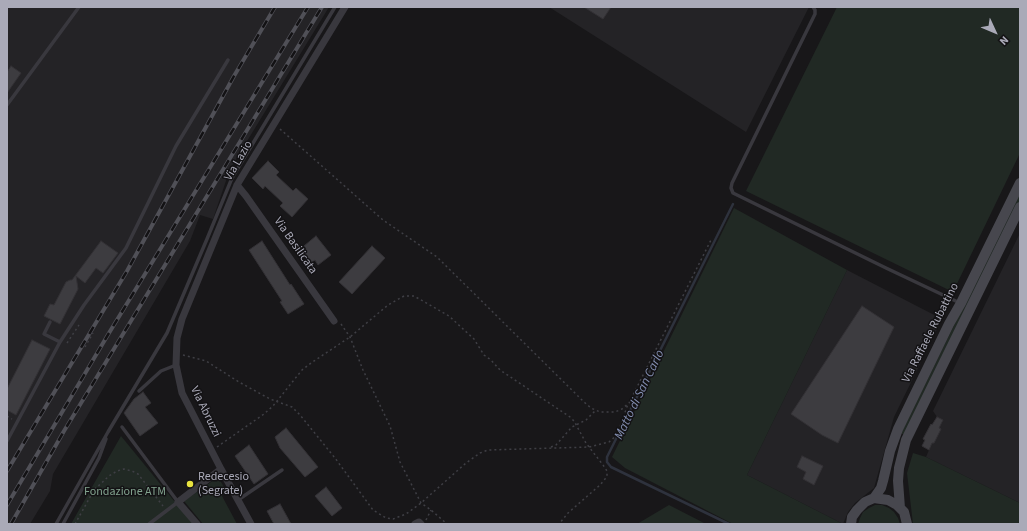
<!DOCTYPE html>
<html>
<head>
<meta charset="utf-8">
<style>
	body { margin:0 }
	#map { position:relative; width:1027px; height:531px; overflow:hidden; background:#181719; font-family:"Source Sans 3",sans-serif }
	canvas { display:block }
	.frame { position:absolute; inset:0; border:8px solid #aaaab8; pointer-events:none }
	.north { position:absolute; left:975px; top:12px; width:40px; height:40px; -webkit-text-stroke:3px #131214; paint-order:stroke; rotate:134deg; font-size:11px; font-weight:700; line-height:16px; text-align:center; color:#aaaab8 }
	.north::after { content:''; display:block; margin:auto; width:14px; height:18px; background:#aaaab8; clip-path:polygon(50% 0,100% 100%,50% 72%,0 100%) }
</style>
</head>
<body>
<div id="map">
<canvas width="1027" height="531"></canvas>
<div class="frame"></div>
<div class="north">N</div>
</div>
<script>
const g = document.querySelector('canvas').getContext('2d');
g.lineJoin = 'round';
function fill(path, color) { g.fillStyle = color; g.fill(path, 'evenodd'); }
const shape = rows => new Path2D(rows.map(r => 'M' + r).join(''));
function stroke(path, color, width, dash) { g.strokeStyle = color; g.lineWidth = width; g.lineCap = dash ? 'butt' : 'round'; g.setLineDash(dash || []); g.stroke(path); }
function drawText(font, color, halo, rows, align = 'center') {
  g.font = font + ' "Source Sans 3",sans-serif'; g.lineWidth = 3; g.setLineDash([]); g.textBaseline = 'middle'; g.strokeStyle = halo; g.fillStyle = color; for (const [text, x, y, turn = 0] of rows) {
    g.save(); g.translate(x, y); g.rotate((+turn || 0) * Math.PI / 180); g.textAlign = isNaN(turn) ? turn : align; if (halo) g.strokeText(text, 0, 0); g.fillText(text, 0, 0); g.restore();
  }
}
const built = shape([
	[7,7,329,7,230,169,213,219,200,215,190,241,53,474,50,491,30,524,7,524],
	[549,7,809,7,746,132],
	[1020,233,1020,503,926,457,932,443,934,443,941,429,939,428,943,421,937,417,933,411],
	[847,270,942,319,894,417,874,488,855,503,848,512,843,524,747,475]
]);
const green = shape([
	[837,7,1020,7,1020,153,953,292,746,191],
	[1020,191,1020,200,904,435,901,433],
	[734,208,847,270,747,475,843,524,733,524,625,468,612,457],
	[121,436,193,524,71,524],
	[913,453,926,457,1020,503,1020,524,913,524,907,473],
	[218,477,227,492,222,496,237,524,203,524,184,501],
	[669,505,706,524,637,524],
	[875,505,882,505,889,508,894,512,898,518,900,524,858,524,860,518,863,512,869,508]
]);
const stream = shape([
	[729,524,611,467,607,462,607,457,733,204]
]);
const building = shape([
	[584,7,611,7,603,19,584,7],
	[11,66,21,73,7,93,7,72,11,66],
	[268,161,279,172,276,175,293,191,296,188,308,199,292,217,280,206,283,203,265,186,263,189,252,178,268,161],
	[316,236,331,255,318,265,315,260,311,263,303,252,306,249,304,246,316,236],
	[101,241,118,253,103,273,96,268,85,283,76,276,78,289,60,324,44,316,50,304,54,305,66,282,70,280,72,280,101,241],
	[262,241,290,285,291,284,304,304,288,314,280,302,282,301,249,250,262,241],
	[372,246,385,258,352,294,339,282,372,246],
	[862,306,894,327,838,443,822,435,791,414,862,306],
	[32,340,50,349,16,415,7,410,7,389,32,340],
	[143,392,151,403,145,407,158,423,140,436,124,413,134,399,143,392],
	[937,417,943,420,939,428,941,429,934,443,932,443,929,450,922,446,925,440,923,439,931,424,932,425,937,417],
	[286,428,318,467,305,477,280,448,275,437,286,428],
	[249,445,268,474,254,484,235,456,249,445],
	[802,456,823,466,814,485,803,479,806,472,797,467,802,456],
	[326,487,342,508,332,516,315,496,326,487],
	[280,504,291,524,274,524,267,511,280,504]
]);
const path = shape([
	[280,129,383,220,437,257,584,402,591,408,600,412,615,412,622,409,629,403,711,240],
	[341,324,350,337,363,370,390,426,400,462,421,503,431,510,447,524],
	[67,343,79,325],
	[85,347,93,333],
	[183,355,206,361,239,382,270,399,292,407,300,415,335,458,373,510,386,518,393,519,406,514,421,503,466,463,480,453,488,450,589,447,609,442,617,435,628,404],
	[7,416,12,419],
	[217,447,264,414,273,406,302,370,311,363,350,337,388,305,404,296,414,296,449,316,474,339,484,355,491,360,500,370,570,417,574,421,586,443,603,465,607,471,607,476,605,479,600,485,568,513,559,524],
	[551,447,556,445,572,427,586,420,595,411],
	[426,520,431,510],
	[75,524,94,490,109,476,117,471,124,469,132,471,138,474,163,506]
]);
const lane = shape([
	[813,7,815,10,815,14,732,183,731,188,733,193,886,268,960,303],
	[7,105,79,7],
	[50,322,44,334,60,342,84,305,126,248,176,146,228,60],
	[139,391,161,371,176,365],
	[122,427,178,502,149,524],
	[7,441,60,342],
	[238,500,282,470],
	[56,524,108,432,167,333,207,239,232,178,335,7],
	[63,524,99,458,106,439]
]);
const street = shape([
	[237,185,246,196,334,321],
	[197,524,178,502,221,469],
	[251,524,221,469,182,393,176,365,177,338,182,319,237,185,345,7],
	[415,524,419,522,421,524]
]);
const secondary = shape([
	[874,498,881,488,883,481,890,451,898,429,949,324,961,303,1020,183],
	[900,508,898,481,899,468,906,440,1020,207],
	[851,524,852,517,857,510,865,502,874,498,888,500,897,505,904,512,907,524]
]);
const rail = shape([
	[7,471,127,271,234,76,275,7],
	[7,505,109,333,308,7],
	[11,524,64,431,322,7]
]);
const markers = [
	[190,484,4,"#e9e33f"]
];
const streetNames = [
	["Via Lazio",239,161,-60],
	["Via Basilicata",295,246,55],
	["Via Raffaele Rubattino",931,333,-63],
	["Via Abruzzi",205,412,64]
];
const poiNames = [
	["Redecesio",198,477],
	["(Segrate)",198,491]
];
const parkNames = [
	["Fondazione ATM",125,492]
];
const waterNames = [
	["Matto di San Carlo",640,395,-64]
];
fill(built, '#242326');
fill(green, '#212924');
stroke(stream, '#2e323d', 2.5);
fill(building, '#3d3c40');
stroke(building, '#333135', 1);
stroke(path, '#3f3f45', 1.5, [2, 3]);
stroke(lane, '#39383e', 3.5);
stroke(street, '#39383e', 7);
stroke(secondary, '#47474e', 10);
stroke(rail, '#505057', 4);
stroke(rail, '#131214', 2.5, [8]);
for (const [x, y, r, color] of markers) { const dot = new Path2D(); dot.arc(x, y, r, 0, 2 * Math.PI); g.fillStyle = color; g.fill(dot); stroke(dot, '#131214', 1.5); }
drawText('12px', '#aaaab8', '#131214', streetNames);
drawText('12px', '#aaaab8', '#131214', poiNames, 'left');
drawText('12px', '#82a28e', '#131214', parkNames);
drawText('italic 13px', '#838eb1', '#131214', waterNames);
</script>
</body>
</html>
